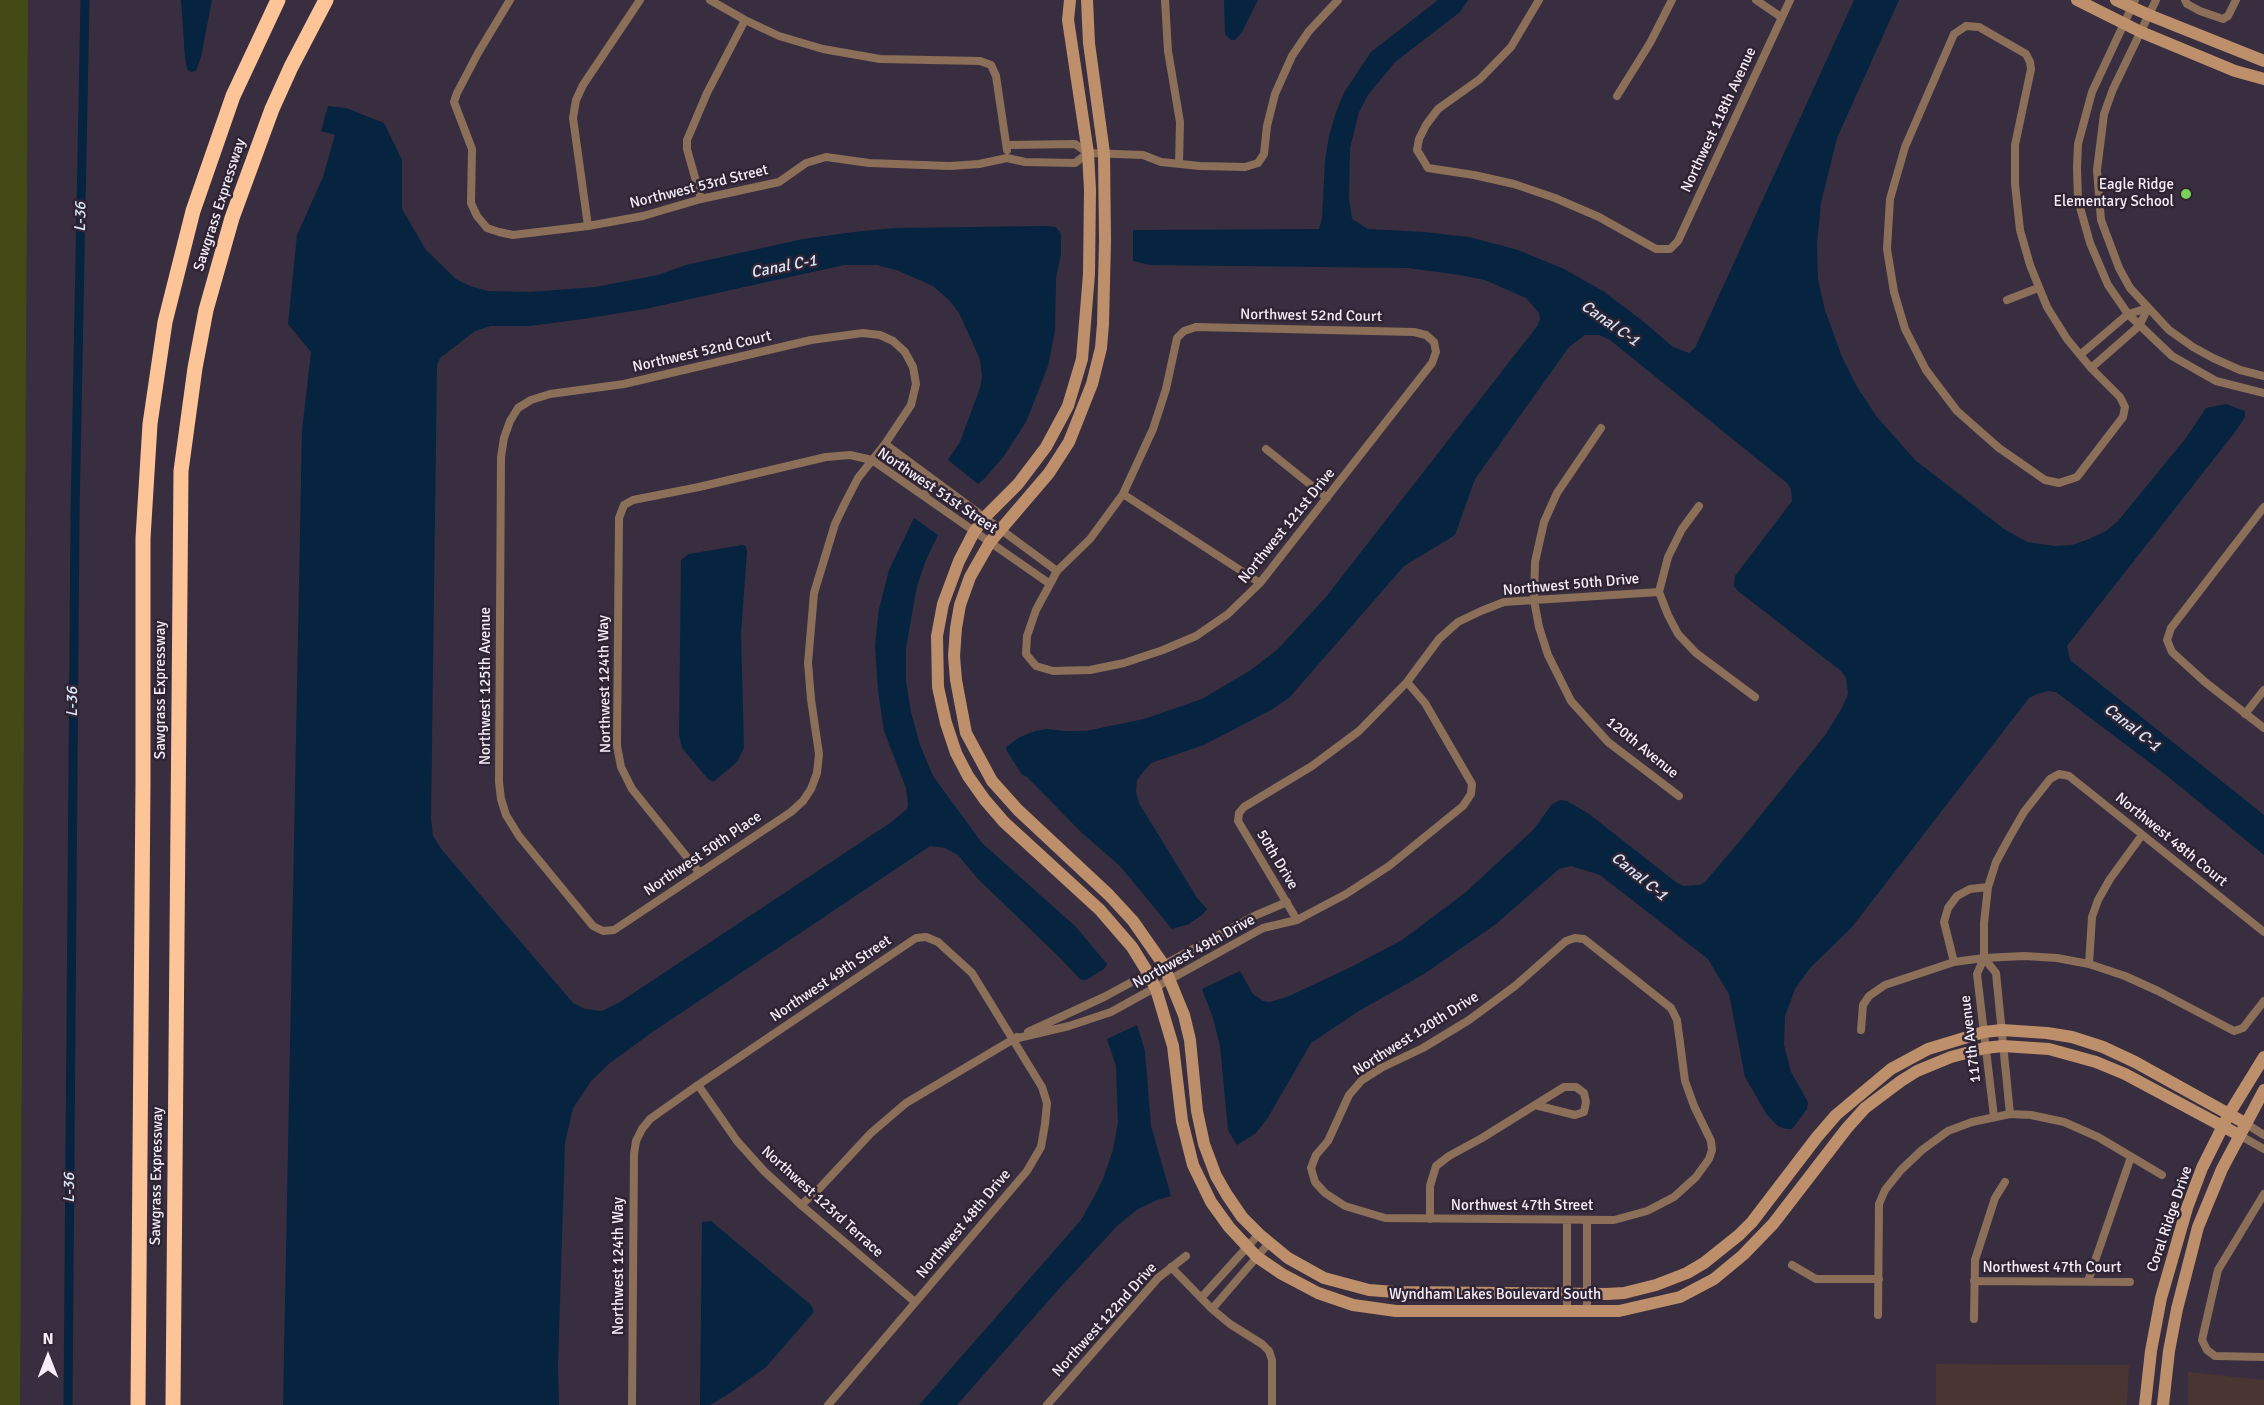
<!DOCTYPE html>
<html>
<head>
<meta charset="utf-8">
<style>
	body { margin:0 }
	#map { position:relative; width:2264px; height:1405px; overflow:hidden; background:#392e3f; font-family:Signika,sans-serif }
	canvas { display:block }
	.north { position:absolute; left:18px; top:1327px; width:60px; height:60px; -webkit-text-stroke:4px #2e2434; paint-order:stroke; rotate:0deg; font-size:16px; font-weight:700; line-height:24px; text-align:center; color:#f5eef9 }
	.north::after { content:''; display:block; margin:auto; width:21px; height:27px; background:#f5eef9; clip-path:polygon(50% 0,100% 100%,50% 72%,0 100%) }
</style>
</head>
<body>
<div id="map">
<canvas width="2264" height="1405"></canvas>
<div class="north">N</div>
</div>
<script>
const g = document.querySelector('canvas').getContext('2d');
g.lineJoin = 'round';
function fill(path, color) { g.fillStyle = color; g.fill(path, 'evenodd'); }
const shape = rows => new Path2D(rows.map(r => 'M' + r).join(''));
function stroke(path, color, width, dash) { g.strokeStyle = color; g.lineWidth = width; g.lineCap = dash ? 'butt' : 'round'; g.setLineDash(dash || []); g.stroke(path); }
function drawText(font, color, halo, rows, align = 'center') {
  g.font = font + ' Signika,sans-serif'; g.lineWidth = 5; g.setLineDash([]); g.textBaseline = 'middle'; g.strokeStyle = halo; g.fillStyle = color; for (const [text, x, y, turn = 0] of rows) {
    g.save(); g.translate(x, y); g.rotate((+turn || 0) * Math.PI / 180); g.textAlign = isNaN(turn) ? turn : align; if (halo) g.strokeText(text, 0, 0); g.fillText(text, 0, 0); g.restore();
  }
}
const commercial = shape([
	[1936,1364,2129,1365,2127,1405,1936,1405],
	[2188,1372,2264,1380,2264,1405,2188,1405]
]);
const green = shape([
	[0,0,28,0,20,1405,0,1405]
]);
const water = shape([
	[181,0,212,0,201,57,196,71,191,72,187,69,185,58],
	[1224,0,1258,0,1242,32,1235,40,1231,40,1225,34],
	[1438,0,1468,0,1460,12,1395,62,1368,95,1359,112,1350,148,1349,199,1352,219,1368,229,1424,232,1469,237,1518,250,1564,269,1603,291,1644,322,1673,347,1689,353,1695,348,1854,0,1899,0,1837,138,1821,203,1817,244,1818,280,1825,310,1842,357,1857,387,1877,417,1915,460,2004,529,2027,542,2055,546,2072,545,2089,539,2106,531,2118,521,2186,438,2206,408,2226,404,2245,411,2245,417,2235,432,2067,646,2070,660,2075,664,2264,815,2264,855,2166,775,2056,692,2048,691,2037,694,2029,698,1852,927,1810,968,1795,989,1785,1016,1784,1045,1791,1072,1808,1102,1807,1109,1792,1129,1786,1129,1778,1126,1767,1115,1745,1077,1729,994,1708,959,1600,875,1571,866,1559,869,1496,924,1424,974,1359,1011,1311,1043,1267,1119,1256,1133,1237,1145,1228,1130,1220,1046,1213,1018,1202,989,1240,971,1253,994,1263,1001,1270,1002,1287,997,1351,967,1402,940,1466,892,1534,829,1552,804,1561,800,1567,801,1589,814,1677,883,1684,886,1699,885,1705,882,1744,836,1826,734,1843,706,1848,694,1846,678,1841,671,1738,591,1734,586,1735,576,1792,501,1791,489,1787,483,1610,340,1599,335,1585,335,1569,347,1475,479,1455,535,1404,566,1289,698,1271,710,1204,745,1151,763,1143,772,1137,780,1136,792,1139,803,1197,898,1207,909,1203,914,1189,924,1172,929,1120,866,1082,833,1027,777,1022,775,1007,751,1006,747,1020,737,1035,731,1047,729,1065,731,1086,731,1144,719,1202,699,1251,670,1278,649,1326,597,1538,325,1540,319,1539,313,1526,298,1485,280,1460,275,1408,268,1150,265,1133,261,1133,230,1319,229,1322,218,1325,161,1329,136,1336,112,1345,91,1371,52],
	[328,106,346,108,384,123,402,160,402,209,426,250,456,279,470,286,488,291,530,292,595,287,658,275,686,265,803,239,854,232,895,228,1046,226,1056,227,1061,234,1061,254,1056,278,1055,331,1048,366,1026,422,1004,456,985,478,978,484,948,460,960,442,980,388,982,377,980,360,975,348,959,313,949,300,933,286,899,271,877,265,844,265,645,309,583,319,530,326,491,326,475,331,440,358,437,365,431,819,433,836,442,850,573,1003,585,1009,602,1011,620,1002,890,823,907,809,908,805,906,788,884,731,878,691,875,645,879,609,889,570,914,518,938,535,926,560,917,586,906,648,906,681,911,712,920,745,933,776,982,843,1076,927,1107,964,1104,969,1086,980,1081,980,1057,955,977,878,958,855,945,848,930,846,651,1033,610,1063,591,1081,573,1108,565,1143,558,1365,559,1405,283,1405,302,430,311,352,288,324,297,235,323,177,335,135,321,131],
	[742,545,746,546,747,552,741,633,744,748,737,762,713,782,708,779,682,748,679,734,681,560,689,554],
	[1137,1025,1145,1051,1151,1126,1171,1196,1157,1200,1138,1209,1118,1225,1057,1291,957,1405,919,1405,1081,1220,1094,1197,1103,1179,1113,1150,1118,1122,1116,1066,1107,1039],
	[711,1221,811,1305,813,1310,813,1313,766,1367,730,1393,710,1405,700,1405,702,1222]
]);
const canal = shape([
	[68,1405,75,515,85,0]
]);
const street = shape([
	[510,0,478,53,457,93,454,102,472,149,471,203,477,216,487,228,499,232,513,235,588,226,643,216,701,199,779,182,806,163,826,157,869,163,950,166,979,164,1007,158,1025,162,1075,163,1088,153],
	[710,0,745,20,779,36,823,49,880,59,980,61,991,65,996,76,1007,150],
	[1165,0,1168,51,1180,122,1179,163],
	[1539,0,1511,47,1480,79,1438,109,1426,125,1419,139,1417,150,1428,168,1474,175,1514,184,1555,198,1599,217,1656,249,1670,249,1678,241,1790,0],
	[1756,0,1781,17],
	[2135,0,2092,92,2078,144,2077,168,2078,200,2090,243,2108,285,2128,314,2172,356,2216,381,2264,393],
	[2156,0,2113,89,2104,114,2097,170,2101,220,2119,268,2130,288,2169,330,2193,347,2213,358,2240,370,2264,376],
	[2185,0,2187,4,2200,11,2223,19,2228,16,2236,0],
	[1966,26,1979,27,2026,54,2030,62,2031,69,2015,145,2015,184,2020,230,2030,265,2047,307,2067,339,2091,368,2120,397,2125,407,2123,417,2077,477,2059,483,2045,480,1999,448,1957,411,1926,370,1905,329,1894,292,1887,249,1890,199,1905,147,1954,34,1966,26],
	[1617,96,1650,43,1672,0],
	[1008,145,1075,144,1088,153,1143,155,1161,162,1200,166,1245,167,1258,163,1264,154,1267,126,1275,94,1292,56,1309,31,1338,0],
	[701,199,687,149,687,140,707,93,745,20],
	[588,226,573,118,576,100,583,85,640,0],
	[2007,300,2038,288],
	[1196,327,1414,332,1426,335,1434,342,1436,352,1432,363,1260,583,1228,614,1196,636,1163,650,1124,663,1090,670,1053,671,1036,666,1026,654,1027,636,1036,610,1057,571,1090,539,1123,494,1153,429,1166,389,1177,338,1184,331,1196,327],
	[863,333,880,335,893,341,905,352,913,367,916,384,911,405,885,444,858,478,846,501,835,524,814,593,808,663,811,699,819,754,817,773,811,789,803,801,791,812,614,930,603,931,593,926,519,836,506,815,501,799,499,782,501,457,504,438,510,421,518,408,531,400,550,394,624,384,811,340,863,333],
	[2080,355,2128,314,2148,308],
	[2091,368,2139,326,2148,308],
	[1601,428,1557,493,1544,522,1535,562,1534,600,1539,627,1548,655,1571,701,1608,742,1679,796],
	[885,444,1057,571],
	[1266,449,1327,498],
	[1123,494,1260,583],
	[924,496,934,480],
	[1699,506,1682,529,1668,557,1659,592,1668,615,1678,634,1696,653,1755,697],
	[2264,507,2171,628,2167,640,2172,652,2205,682,2264,728],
	[2245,714,2264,690],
	[699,872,632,789,621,767,617,746,619,518,624,505,633,500,699,487,826,457,850,455,872,460,1050,584],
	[1297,920,1238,821,1239,813,1244,807,1312,766,1359,731,1407,682,1439,639,1458,622,1481,611,1504,602,1659,592],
	[1575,938,1584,939,1671,1008,1677,1020,1685,1081,1694,1106,1711,1141,1712,1150,1709,1159,1696,1177,1674,1197,1647,1211,1614,1220,1385,1218,1345,1206,1325,1193,1315,1182,1311,1168,1316,1155,1328,1141,1349,1095,1362,1080,1381,1068,1423,1048,1469,1020,1515,986,1566,941,1575,938],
	[1984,958,1996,973,2010,1114],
	[1954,962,1944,922,1948,908,1957,896,1970,889,1988,887],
	[2089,964,2092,917,2098,900,2110,879,2142,835],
	[1861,1030,1863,1005,1869,996,1885,985,1954,962,1984,958,2024,956,2057,958,2089,964,2125,976,2158,991,2234,1031,2243,1028,2264,1001],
	[1028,1032,1104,997,1254,916,1287,902],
	[1014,1039,1069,1026,1111,1012,1263,928,1297,920,1346,894,1389,866,1463,806,1471,794,1472,784,1425,703,1407,682],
	[698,1085,737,1141,764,1171,801,1205,915,1302],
	[1994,1117,1977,974,1984,958,1984,923,1988,887,1996,862,2009,838,2024,812,2050,779,2059,774,2069,776,2264,932],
	[2245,1123,2264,1135],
	[2239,1135,2264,1149],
	[2264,1194,2218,1270,2202,1340,2207,1350,2215,1356,2264,1357],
	[801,1205,817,1191,871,1133,906,1103,1017,1037],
	[1430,1219,1430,1186,1436,1166,1449,1156,1482,1138,1564,1087,1576,1087,1584,1093,1586,1102,1584,1112,1575,1115,1535,1105],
	[1567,1220,1567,1312],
	[1792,1265,1816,1279,1879,1279],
	[1171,1267,1212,1309,1230,1324,1262,1344,1269,1351,1272,1360,1272,1405],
	[1974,1281,2130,1282],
	[2088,1281,2131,1157],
	[1201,1298,1259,1234],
	[1212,1309,1269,1243],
	[1587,1312,1587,1221],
	[1878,1315,1879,1204,1885,1190,1901,1170,1922,1150,1948,1131,1972,1122,2010,1114,2031,1115,2064,1122,2098,1137,2162,1175],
	[1974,1319,1975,1260,1995,1198,2005,1182],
	[632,1405,634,1154,636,1141,642,1129,650,1119,698,1085,916,938,926,937,938,942,972,973,1042,1087,1047,1103,1045,1124,1041,1147,1027,1171,828,1405],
	[1047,1405,1158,1278,1186,1256]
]);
const secondary = shape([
	[1070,0,1068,20,1088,153,1090,190,1089,274,1082,359,1068,406,1046,447,1018,484,986,516,974,532,959,561,943,604,937,636,938,687,946,723,956,753,968,776,985,800,1004,822,1100,910,1132,947,1148,973,1156,989,1173,1046,1182,1121,1193,1165,1211,1202,1229,1227,1257,1257,1282,1274,1318,1293,1353,1305,1396,1311,1619,1311,1680,1297,1714,1279,1743,1255,1773,1224,1847,1128,1865,1108,1901,1081,1917,1071,1951,1057,1985,1048,2003,1046,2049,1049,2096,1062,2125,1074,2239,1135],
	[1087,0,1089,43,1104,153,1105,241,1103,324,1101,348,1092,384,1069,442,1049,473,990,542,970,577,960,605,956,628,954,656,956,680,966,733,992,781,1018,810,1109,895,1133,921,1163,964,1184,1015,1190,1040,1197,1111,1204,1144,1216,1176,1227,1195,1242,1217,1259,1234,1288,1258,1324,1278,1369,1290,1395,1292,1607,1294,1624,1293,1656,1285,1687,1273,1704,1263,1739,1235,1752,1222,1817,1137,1836,1115,1891,1069,1928,1049,1984,1032,2002,1030,2047,1033,2072,1037,2103,1047,2135,1062,2245,1123],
	[2077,0,2141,32,2235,71,2264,79],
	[2116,0,2149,15,2264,61],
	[2145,1405,2151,1351,2161,1298,2187,1208,2202,1168,2229,1114,2264,1057],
	[2163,1405,2169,1351,2177,1309,2198,1227,2222,1169,2264,1090]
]);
const highway = shape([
	[138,1405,143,780,143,538,150,424,165,322,193,211,233,96,278,0],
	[173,1405,181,471,195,368,206,310,232,218,272,109,291,67,326,0]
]);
const markers = [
	[2186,194,6,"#79d157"]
];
const streetNames = [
	["Northwest 118th Avenue",1719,120,-65],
	["Northwest 53rd Street",699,187,-14],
	["Sawgrass Expressway",220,205,-72],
	["Northwest 52nd Court",1311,316,1],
	["Northwest 52nd Court",702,352,-13],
	["Northwest 51st Street",937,491,34],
	["Northwest 121st Drive",1287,526,-51],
	["Northwest 50th Drive",1571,585,-5],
	["Northwest 124th Way",605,684,-91],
	["Northwest 125th Avenue",486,686,-90],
	["Sawgrass Expressway",161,690,-90],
	["120th Avenue",1642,748,39],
	["Northwest 48th Court",2171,840,39],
	["Northwest 50th Place",703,854,-34],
	["50th Drive",1277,860,59],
	["Northwest 49th Drive",1194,952,-29],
	["Northwest 49th Street",831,979,-34],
	["Northwest 120th Drive",1416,1034,-32],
	["117th Avenue",1971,1039,-97],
	["Sawgrass Expressway",157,1176,-89],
	["Northwest 123rd Terrace",822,1202,42],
	["Northwest 47th Street",1522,1206],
	["Coral Ridge Drive",2170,1219,-71],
	["Northwest 48th Drive",964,1224,-50],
	["Northwest 124th Way",619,1266,-90],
	["Northwest 47th Court",2052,1268],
	["Wyndham Lakes Boulevard South",1495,1295],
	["Northwest 122nd Drive",1105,1320,-48]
];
const poiNames = [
	["Eagle Ridge",2174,185],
	["Elementary School",2174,202]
];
const waterNames = [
	["L-36",81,217,-89],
	["Canal C-1",784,267,-11],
	["Canal C-1",1610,324,35],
	["L-36",73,702,-90],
	["Canal C-1",2132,728,38],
	["Canal C-1",1639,877,39],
	["L-36",70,1188,-90]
];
fill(commercial, '#493531');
fill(green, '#444a15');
fill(water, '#062340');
stroke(canal, '#062340', 9);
stroke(street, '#8b6f58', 8);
stroke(secondary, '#bd906b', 12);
stroke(highway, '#fdc497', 15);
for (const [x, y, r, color] of markers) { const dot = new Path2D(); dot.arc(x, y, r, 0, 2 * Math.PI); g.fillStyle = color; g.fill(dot); stroke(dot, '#2e2434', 2); }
drawText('15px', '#f5eef9', '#2e2434', streetNames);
drawText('15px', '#f5eef9', '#2e2434', poiNames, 'right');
drawText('italic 16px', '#d7e5f6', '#2e2434', waterNames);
</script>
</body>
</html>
